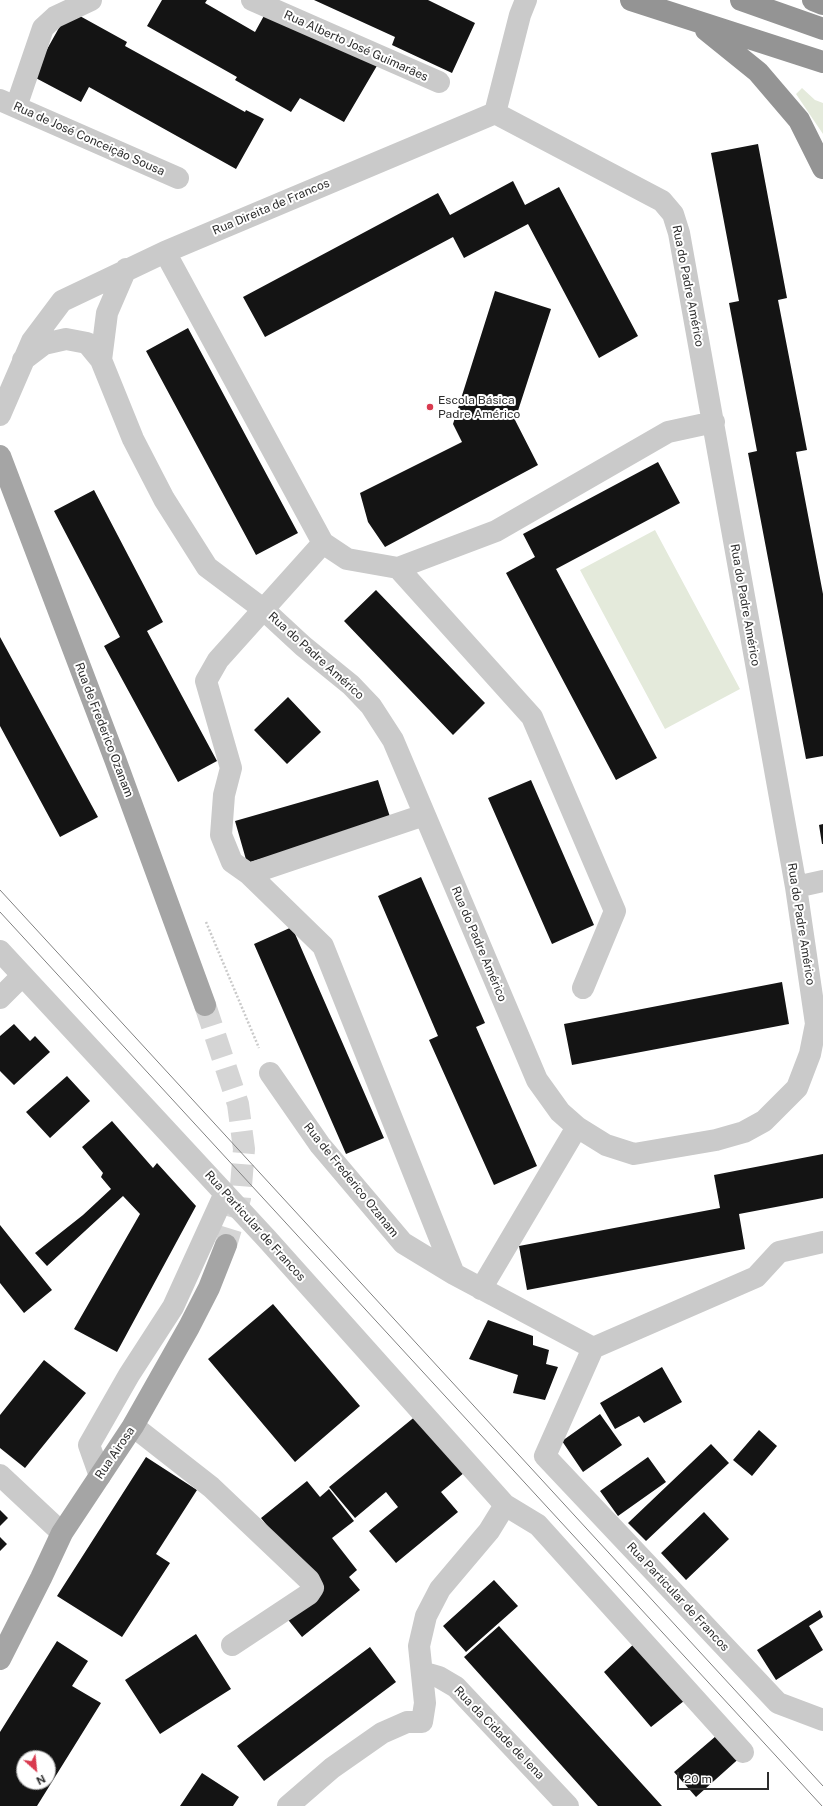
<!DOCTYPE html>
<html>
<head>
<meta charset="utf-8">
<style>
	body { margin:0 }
	#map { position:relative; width:823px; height:1806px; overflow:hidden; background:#fff; font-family:"Public Sans",sans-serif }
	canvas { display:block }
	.north { position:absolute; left:16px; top:1750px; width:40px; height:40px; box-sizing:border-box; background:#fff; border:1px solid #ababab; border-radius:50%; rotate:153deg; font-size:11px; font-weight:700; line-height:16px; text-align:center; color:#2d2d2d }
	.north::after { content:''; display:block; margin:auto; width:14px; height:18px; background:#d93a4f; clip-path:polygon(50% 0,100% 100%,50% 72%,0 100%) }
	.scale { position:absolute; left:677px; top:1772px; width:92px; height:18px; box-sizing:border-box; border:2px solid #2d2d2d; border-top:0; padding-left:5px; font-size:12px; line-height:14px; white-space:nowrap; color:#2d2d2d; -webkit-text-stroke:3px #fff; paint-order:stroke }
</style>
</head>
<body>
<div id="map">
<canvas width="823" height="1806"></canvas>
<div class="north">N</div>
<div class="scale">20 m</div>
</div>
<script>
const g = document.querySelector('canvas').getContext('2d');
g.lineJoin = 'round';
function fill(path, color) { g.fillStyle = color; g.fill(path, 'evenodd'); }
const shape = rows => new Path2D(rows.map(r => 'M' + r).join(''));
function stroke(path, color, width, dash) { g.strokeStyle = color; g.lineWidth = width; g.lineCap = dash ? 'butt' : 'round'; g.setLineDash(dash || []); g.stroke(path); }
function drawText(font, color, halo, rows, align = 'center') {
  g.font = font + ' "Public Sans",sans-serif'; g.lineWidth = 4; g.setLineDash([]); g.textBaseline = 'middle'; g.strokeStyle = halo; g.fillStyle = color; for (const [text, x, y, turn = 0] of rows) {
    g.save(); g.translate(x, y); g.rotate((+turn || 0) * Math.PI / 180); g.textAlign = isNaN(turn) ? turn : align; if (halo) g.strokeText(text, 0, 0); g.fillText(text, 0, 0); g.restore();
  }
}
const green = shape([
	[802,88,815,100,823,103,823,134,796,94],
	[655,530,740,689,665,729,580,570]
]);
const building = shape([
	[162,0,207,0,205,3,255,32,266,12,378,64,344,122,300,98,291,112,235,80,237,77,147,26],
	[314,0,428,0,475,23,452,73,392,45,395,37],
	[69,10,127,42,125,46,245,112,246,110,264,119,236,169,89,87,81,102,32,76],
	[758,144,787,298,778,300,807,450,796,452,823,594,823,756,806,759,748,453,757,451,729,303,739,301,711,153],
	[513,181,525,205,559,187,638,336,599,358,528,224,464,258,453,237,265,337,243,297,438,193,450,215],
	[495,291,551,309,515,420,538,465,385,547,368,522,360,493,462,442,453,424],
	[188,328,298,533,256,555,146,351],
	[658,462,680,503,556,569,657,758,616,780,506,573,535,557,523,534],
	[94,490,163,622,147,631,217,761,178,782,104,646,120,637,54,511],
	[376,590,485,703,453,735,344,621],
	[0,637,98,817,60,837,0,726],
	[288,697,321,732,287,764,254,730],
	[378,780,391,820,247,863,235,821],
	[531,780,594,925,552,944,488,798],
	[823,824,823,844,822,844,819,825],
	[421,877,485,1023,476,1027,537,1166,494,1185,429,1040,438,1036,378,896],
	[292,927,384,1138,346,1154,254,944],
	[782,982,789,1024,572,1065,564,1024],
	[14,1024,30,1041,35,1036,50,1052,14,1085,0,1071,0,1036],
	[67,1076,90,1101,50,1138,26,1112],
	[112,1121,153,1168,157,1163,196,1206,117,1352,74,1329,140,1214,123,1196,47,1266,35,1253,83,1215,111,1189,101,1177,103,1173,82,1147],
	[823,1154,823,1198,739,1214,745,1249,527,1290,519,1246,720,1208,714,1175],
	[0,1225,52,1290,24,1313,0,1283],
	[273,1304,360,1406,295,1462,208,1359],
	[488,1320,533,1336,533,1345,549,1350,546,1364,558,1367,545,1400,513,1393,518,1375,469,1359],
	[44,1360,86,1393,25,1468,0,1448,0,1415],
	[662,1367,682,1402,644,1423,639,1416,615,1429,600,1403],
	[600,1414,622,1445,583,1472,562,1441],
	[417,1415,465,1472,441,1492,458,1512,396,1563,369,1531,398,1507,386,1492,355,1518,329,1487],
	[759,1430,777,1446,752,1476,733,1460],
	[711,1444,729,1463,646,1541,628,1523],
	[146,1457,197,1490,156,1554,170,1563,122,1637,57,1596],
	[648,1457,666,1482,618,1516,600,1491],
	[307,1481,320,1497,329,1489,354,1521,332,1538,357,1570,349,1577,360,1590,302,1637,281,1611,314,1584,261,1518],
	[0,1510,8,1518,0,1526],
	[704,1512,729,1539,686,1580,661,1553],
	[0,1537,7,1544,0,1551],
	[494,1580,518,1606,466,1652,443,1626],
	[820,1610,823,1617,809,1626,823,1650,776,1680,757,1650],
	[499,1626,662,1806,598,1806,464,1657],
	[196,1634,231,1689,160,1734,125,1680],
	[57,1641,88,1661,72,1686,101,1703,37,1806,0,1806,0,1732],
	[24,1758,48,1758,48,1782,24,1782],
	[637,1641,689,1697,651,1727,604,1672],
	[370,1647,396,1682,264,1781,237,1746],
	[723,1730,744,1754,696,1797,674,1772],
	[202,1773,239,1797,233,1806,180,1806]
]);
const majorTunnel = shape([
	[205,1005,238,1104,244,1149,240,1198,226,1245]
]);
const path = shape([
	[206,922,259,1048]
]);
const minor = shape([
	[252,0,439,82],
	[0,100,178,178],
	[16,107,43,28,55,17,91,0],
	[495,113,520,15,526,0],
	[165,252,323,543,347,559,398,568,496,531,668,432,714,422],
	[23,360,44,344,66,339,87,343,101,360,133,439,164,499,207,567,263,609,303,646,351,685,371,706,393,740,537,1080,560,1112,577,1127,606,1145,634,1154,716,1140,744,1132,764,1121,797,1088,810,1054,816,1024,796,887,679,233,673,214,662,201,495,113],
	[101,360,107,313,126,269],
	[0,415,32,341,62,301,165,252,495,113],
	[323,543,218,660,206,681,231,768,224,795,221,835,232,862,249,874,323,946,454,1274],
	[398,568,532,717,615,911,583,988],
	[249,874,424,815],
	[796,887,823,881],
	[0,951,267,1239,505,1505,538,1525,743,1752],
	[0,998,22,976],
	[270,1073,320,1145,403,1243,454,1274,593,1348,545,1456,778,1703,823,1720],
	[481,1289,577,1127],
	[593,1348,756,1277,779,1252,823,1242],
	[133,1426,211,1487,309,1580,313,1588,309,1594,232,1645],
	[0,1475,62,1533],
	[100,1476,89,1445,129,1375,173,1307,225,1193],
	[422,1672,439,1677,456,1687,568,1806],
	[288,1806,332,1768,382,1733,407,1722,422,1722,425,1703,419,1646,426,1616,440,1589,489,1531,505,1505]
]);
const major = shape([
	[0,456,115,759,205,1005],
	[0,1659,41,1578,62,1533,133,1426,189,1327,209,1288,226,1245]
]);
const highway = shape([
	[631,0,823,62],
	[741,0,823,29],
	[813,0,823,4],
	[706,30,758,72,799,120,823,168]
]);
const tram = shape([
	[0,890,823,1786],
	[0,912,822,1806]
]);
const markers = [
	[430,407,4,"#d93a4f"]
];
const streetNames = [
	["Rua Alberto José Guimarães",356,46,24],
	["Rua de José Conceição Sousa",89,139,24],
	["Rua Direita de Francos",271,207,-23],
	["Rua do Padre Américo",688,286,79],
	["Rua do Padre Américo",745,605,80],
	["Rua do Padre Américo",316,656,42],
	["Rua de Frederico Ozanam",104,730,69],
	["Rua do Padre Américo",801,924,81],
	["Rua do Padre Américo",479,944,67],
	["Rua de Frederico Ozanam",351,1180,51],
	["Rua Particular de Francos",255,1226,48],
	["Rua Airosa",115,1453,-56],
	["Rua Particular de Francos",678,1597,47],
	["Rua da Cidade de Iena",499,1733,46]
];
const poiNames = [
	["Escola Básica",438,400],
	["Padre Américo",438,414]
];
fill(green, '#e4eadb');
fill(building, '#141414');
stroke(majorTunnel, '#d5d5d5', 22, [22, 11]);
stroke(path, '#cacaca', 2.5, [2, 2]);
stroke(minor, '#cacaca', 22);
stroke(major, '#a5a5a5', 22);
stroke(highway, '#949494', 22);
stroke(tram, '#828282', 1);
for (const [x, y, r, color] of markers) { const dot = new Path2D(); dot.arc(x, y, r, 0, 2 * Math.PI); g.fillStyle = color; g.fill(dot); stroke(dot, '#fff', 1.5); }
drawText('12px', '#2d2d2d', '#fff', streetNames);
drawText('12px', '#2d2d2d', '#fff', poiNames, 'left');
</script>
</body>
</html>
